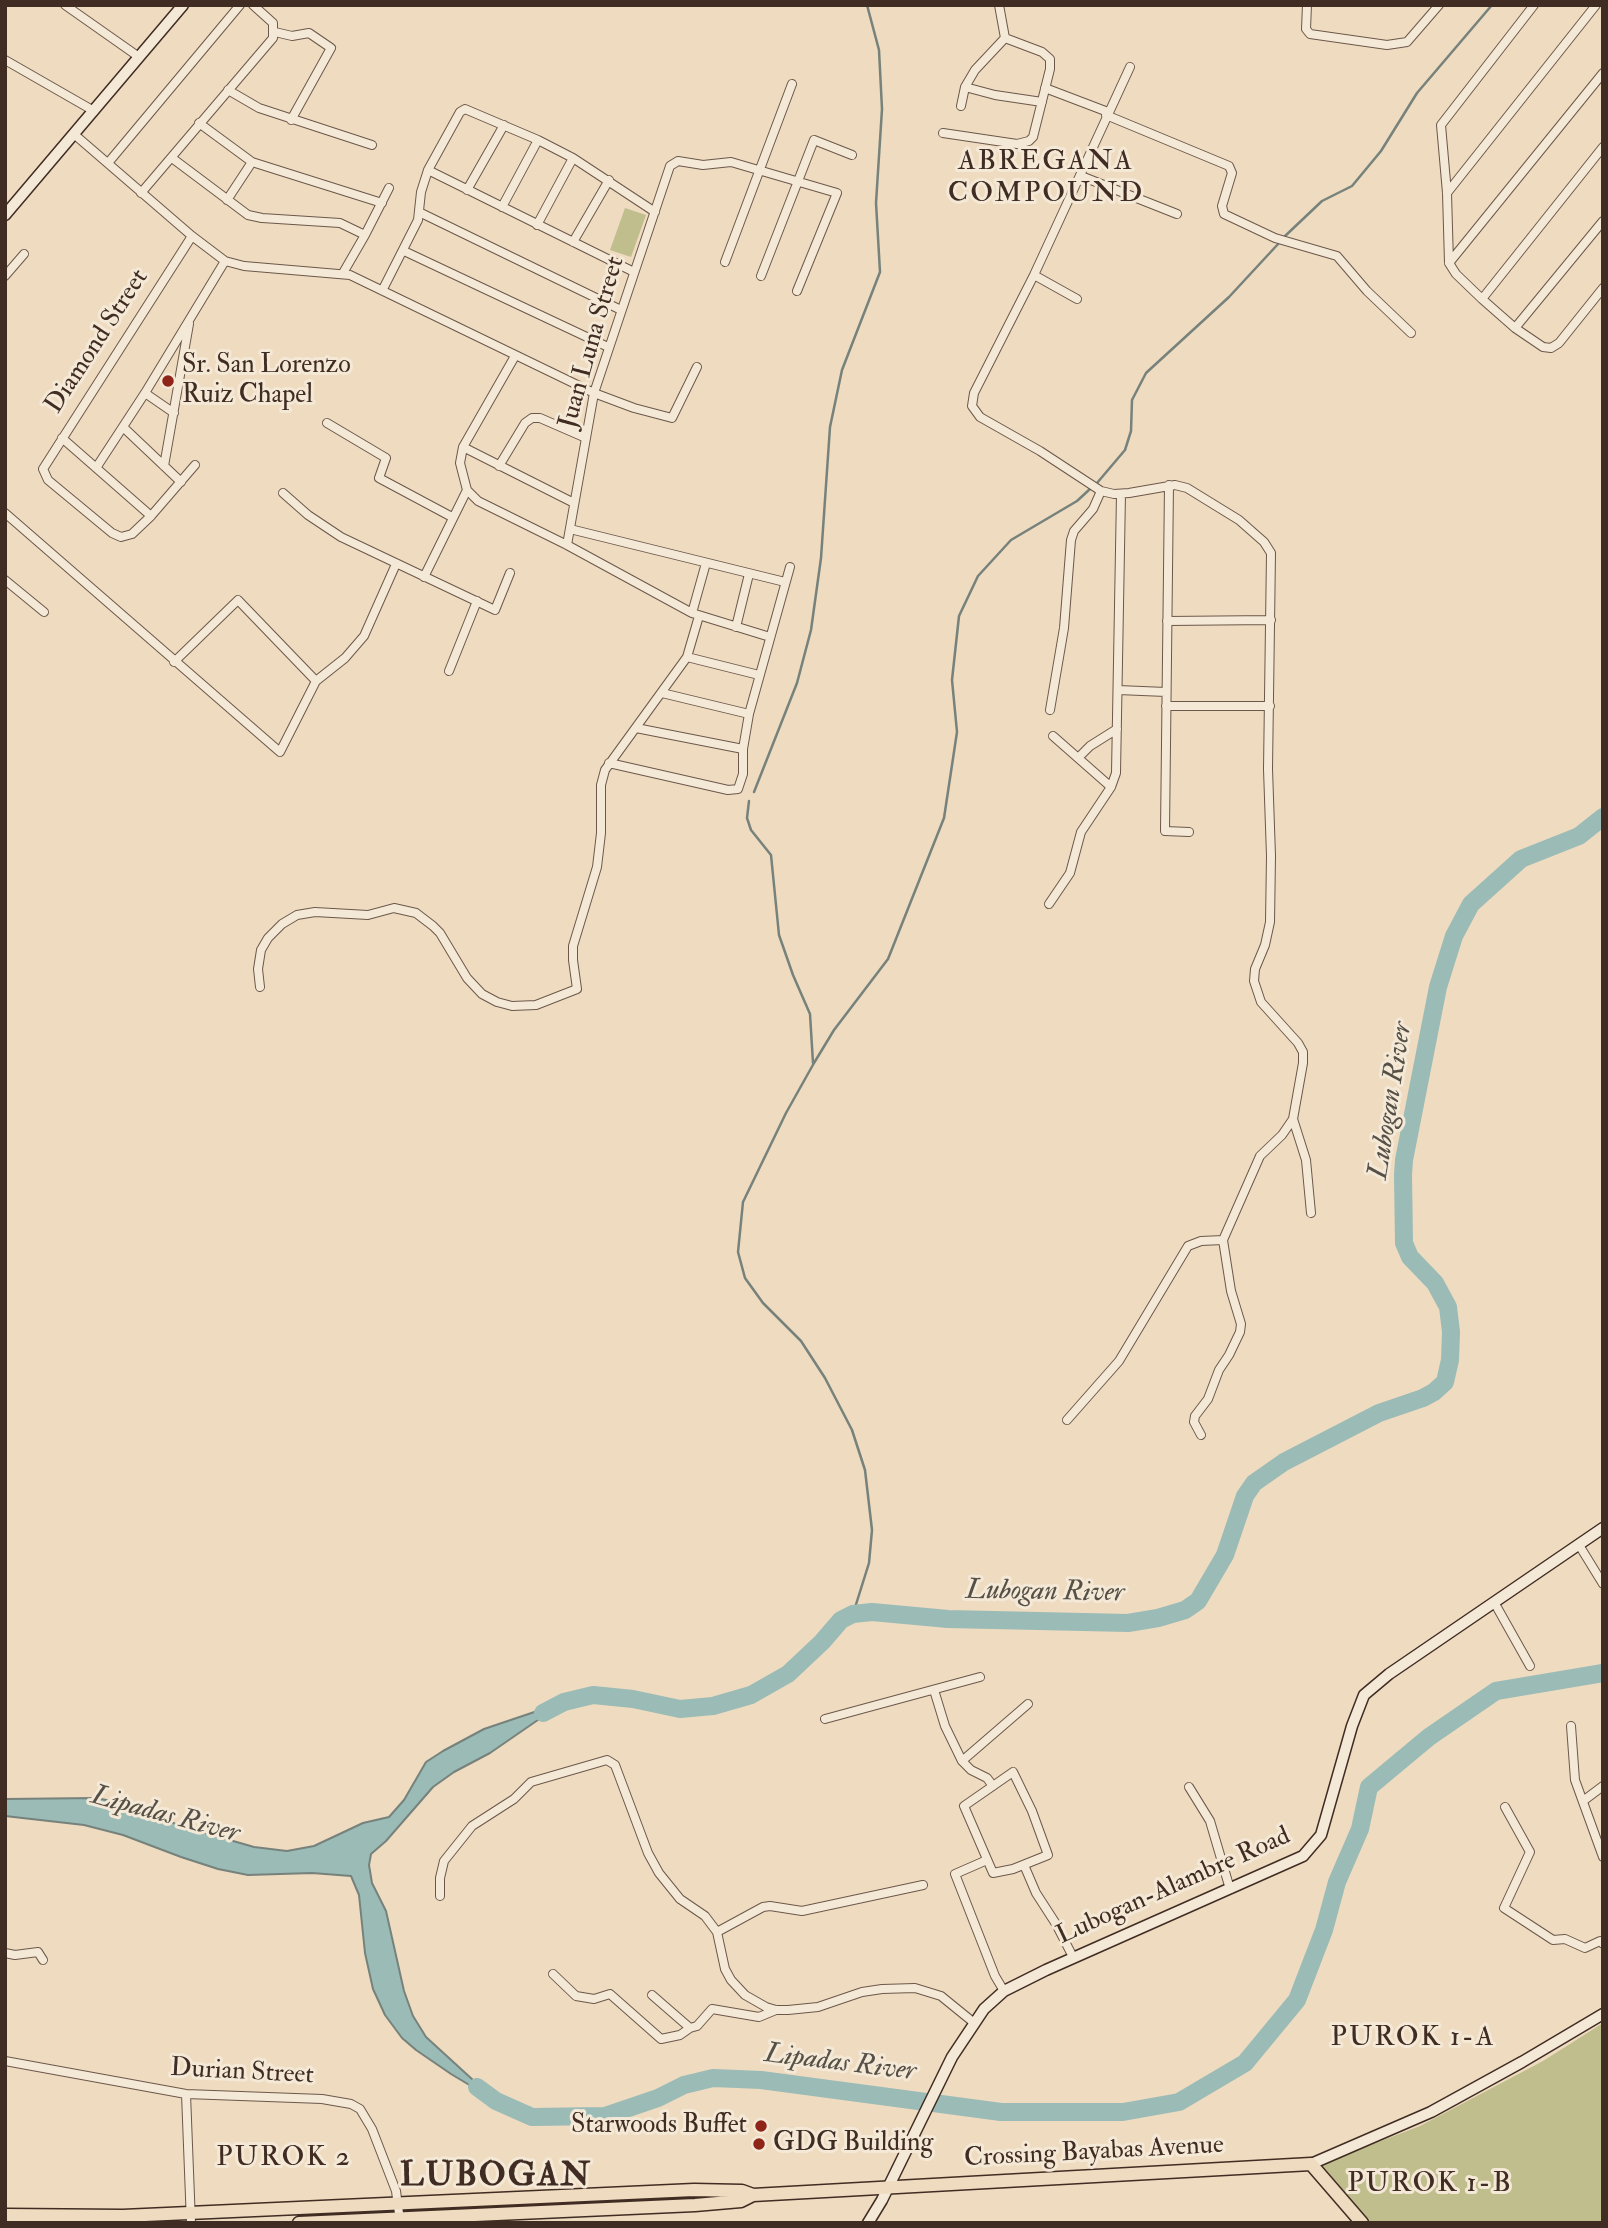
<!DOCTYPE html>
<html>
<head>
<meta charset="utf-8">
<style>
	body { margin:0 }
	#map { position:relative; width:1608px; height:2228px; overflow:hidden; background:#eedbc0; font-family:"IM FELL Double Pica",serif }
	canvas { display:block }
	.frame { position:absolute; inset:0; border:7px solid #402c22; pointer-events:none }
</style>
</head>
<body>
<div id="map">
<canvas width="1608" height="2228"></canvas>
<div class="frame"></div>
</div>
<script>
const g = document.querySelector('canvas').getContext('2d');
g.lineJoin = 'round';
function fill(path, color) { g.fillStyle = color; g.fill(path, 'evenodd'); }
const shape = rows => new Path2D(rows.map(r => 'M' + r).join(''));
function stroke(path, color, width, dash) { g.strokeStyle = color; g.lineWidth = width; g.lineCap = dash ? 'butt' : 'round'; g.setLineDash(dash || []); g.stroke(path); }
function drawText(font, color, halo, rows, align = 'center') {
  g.font = font + ' "IM FELL Double Pica",serif'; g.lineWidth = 6; g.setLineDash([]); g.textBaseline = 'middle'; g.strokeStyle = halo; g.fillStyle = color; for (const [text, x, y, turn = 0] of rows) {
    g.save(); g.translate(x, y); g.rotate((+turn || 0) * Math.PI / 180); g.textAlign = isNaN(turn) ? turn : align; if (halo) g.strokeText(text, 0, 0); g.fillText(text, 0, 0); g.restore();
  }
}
const green = shape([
	[625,208,646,215,631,257,610,250],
	[1603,2023,1603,2223,1370,2223,1321,2164,1420,2126,1543,2061]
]);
const water = shape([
	[564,1702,490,1753,454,1772,433,1787,386,1841,371,1854,369,1865,372,1883,386,1911,404,1991,413,2016,426,2037,496,2101,451,2074,416,2050,402,2038,385,2015,373,1989,365,1953,359,1895,351,1876,312,1873,248,1875,218,1869,181,1857,123,1835,84,1825,5,1816,5,1799,96,1798,122,1803,181,1826,254,1847,287,1851,314,1846,363,1823,389,1817,404,1800,426,1762,443,1751,484,1729,564,1702]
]);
const stream = shape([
	[1284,237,1322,201,1352,186,1381,151,1417,93,1492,5],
	[1097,483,1125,450,1131,431,1132,400,1146,373,1229,297,1279,243],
	[754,792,797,683,811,630,821,558,830,427,842,370,880,272,876,203,882,109,879,50,867,5],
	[749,801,747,818,751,830,771,855,779,935,793,975,810,1014,813,1063],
	[853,1614,869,1563,872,1530,865,1470,852,1430,825,1378,801,1341,763,1303,745,1278,738,1252,743,1202,786,1113,814,1063,834,1030,888,959,944,818,957,732,952,680,959,616,978,576,1011,540,1077,501,1090,489]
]);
const river = shape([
	[543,1713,564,1702,593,1695,633,1699,680,1709,713,1706,751,1695,788,1674,822,1642,841,1620,853,1614,872,1612,948,1619,1128,1623,1158,1618,1185,1610,1198,1601,1225,1555,1245,1496,1254,1483,1284,1462,1379,1413,1423,1398,1434,1392,1445,1382,1450,1360,1451,1332,1448,1307,1435,1283,1410,1257,1404,1243,1403,1175,1404,1160,1438,987,1454,936,1471,904,1521,859,1579,836,1603,817],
	[477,2087,496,2101,532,2117,605,2116,658,2098,684,2085,713,2078,761,2080,1001,2112,1123,2112,1179,2102,1245,2063,1297,2000,1324,1930,1337,1882,1360,1829,1369,1787,1429,1737,1496,1691,1603,1673]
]);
const street = shape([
	[65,5,139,57],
	[999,5,1005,38],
	[1307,5,1306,29,1310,34,1387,45,1407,42,1439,5],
	[1534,5,1441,125,1447,193,1449,263,1456,274,1482,299,1515,328,1543,347,1551,348,1559,343,1603,288],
	[275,32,292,36,309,33,331,48,291,120],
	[5,60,94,111],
	[1130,67,1034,275,974,393,972,406,980,417,1040,451,1101,491,1114,494,1129,493,1175,485,1187,488,1239,520,1264,542,1271,553,1268,769,1271,856,1270,922,1265,945,1255,969,1254,981,1261,1002,1298,1043,1303,1052,1303,1063,1293,1119,1282,1135,1260,1156,1223,1240,1231,1291,1241,1324,1240,1332,1229,1355,1219,1370,1208,1399,1195,1416,1194,1422,1201,1435],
	[965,87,995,95,1042,102],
	[1045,88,1108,112],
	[228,90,259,108,372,145],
	[961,106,965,87,975,70,1005,38],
	[1106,115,1229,166,1232,173,1222,206,1224,214,1275,238,1337,256,1367,291,1411,333],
	[199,123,252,162,382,203],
	[943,133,1017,144,1029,141,1033,137,1050,69,1050,59,1042,52,1005,38],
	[75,135,192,236,225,261,244,266,350,275,594,393,634,408,672,418,697,367],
	[172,158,248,215,262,218,340,223,365,235],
	[108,163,240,5],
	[428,170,634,272],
	[1081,176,1177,214],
	[467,190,504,125],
	[141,193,273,38,273,23,253,5],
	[1447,193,1596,5],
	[227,200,252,162],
	[502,207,538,140],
	[419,212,621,310],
	[537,225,573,158],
	[192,236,43,469,48,480,112,533,121,537,132,534,151,516,195,465],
	[573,242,609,180],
	[404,251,608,347],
	[725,262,792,84],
	[1449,263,1603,73],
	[343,273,365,235,389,188],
	[1034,275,1077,299],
	[5,276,24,254],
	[761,276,814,140,852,155],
	[383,289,418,220,421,192,428,170,460,112,465,109,538,140,573,158,655,212],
	[1482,299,1603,147],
	[1515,328,1603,221],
	[515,356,463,447,460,463,467,490,478,501,567,545,692,613,770,637],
	[145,393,174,413],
	[327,423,386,458,379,478,452,517],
	[123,427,181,482],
	[62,438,151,516],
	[463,447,574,503],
	[164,466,189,324],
	[499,466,525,423,532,418,540,418,586,438],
	[96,468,145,393,225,261],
	[1169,485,1165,831,1189,832],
	[283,493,308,515,341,537,495,610,510,573],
	[5,513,280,752,316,681,345,658,364,636,396,564],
	[570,529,785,582],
	[567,545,594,393,670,166,678,161,703,165,731,162,837,193,797,291],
	[424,577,467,490],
	[5,580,44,612],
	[692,613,706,563],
	[1167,621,1271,620],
	[736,627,749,574],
	[687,657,759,675],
	[174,662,238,600,316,681],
	[449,671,477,601],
	[1118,690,1166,692],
	[662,693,749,714],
	[1166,706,1270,706],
	[1050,710,1064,628,1071,540,1074,531,1093,509,1101,491],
	[636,728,743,749],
	[1053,736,1111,787],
	[1078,758,1090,746,1117,729],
	[609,763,728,790,738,789,743,774,743,749,749,714,790,567],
	[1049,904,1070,873,1081,832,1111,787,1116,773,1121,494],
	[260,987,258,969,261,950,268,938,282,924,297,915,315,912,368,915,394,908,416,913,433,926,440,933,467,978,482,994,497,1002,512,1006,536,1005,577,989,573,960,573,946,597,867,601,833,601,785,605,770,687,657,699,616],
	[1293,1119,1306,1160,1311,1213],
	[1067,1420,1119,1361,1188,1246,1201,1241,1223,1240],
	[1579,1545,1603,1584],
	[1494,1602,1530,1666],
	[934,1690,945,1726,962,1761,971,1770,987,1778,993,1786],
	[825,1719,980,1677],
	[1571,1726,1575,1780,1603,1857],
	[962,1761,1028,1704],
	[1013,1772,1032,1811,1048,1855,1013,1869,993,1873,964,1806,1013,1772],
	[1189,1787,1210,1821,1230,1889],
	[1583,1801,1603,1786],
	[1505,1807,1530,1852,1504,1908,1553,1940,1565,1939,1585,1948,1600,1941,1603,1944],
	[987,1860,955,1874,995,1976,1004,1991],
	[1024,1865,1036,1893,1056,1924,1073,1957],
	[440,1896,440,1878,444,1861,472,1826,514,1799,531,1782,607,1760,615,1765,648,1853,659,1873,680,1899,705,1916,717,1932,725,1969,731,1980,745,1995,766,2007,776,2010,788,2010,818,2007,862,1992,882,1989,915,1988,941,1996,973,2022],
	[717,1932,763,1907,770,1906,802,1911,923,1885],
	[5,1953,15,1955,38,1952,43,1960],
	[553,1974,576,1996,594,1999,610,1994,661,2039,680,2035,690,2028],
	[652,1995,690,2028,697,2026,712,2009,759,2017,776,2010],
	[5,2061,186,2094,322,2099,351,2104,360,2109,372,2129,396,2191,400,2221],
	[186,2094,191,2223]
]);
const secondary = shape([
	[5,215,183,5],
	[1311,2164,1431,2112,1522,2062,1603,2014],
	[868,2223,882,2200,952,2057,984,2009,1004,1991,1046,1970,1303,1856,1321,1835,1352,1726,1364,1695,1389,1674,1603,1528]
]);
const primary = shape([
	[5,2215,123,2216,694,2190,742,2191,753,2195],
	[299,2223,695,2205,741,2201,753,2195,1311,2164,1362,2223]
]);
const markers = [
	[168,381,7,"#8f2418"],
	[761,2126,7,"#8f2418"],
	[759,2144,7,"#8f2418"]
];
const streetNames = [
	["Diamond Street",98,342,-57],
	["Juan Luna Street",593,343,-74],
	["Lubogan-Alambre Road",1174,1887,-24],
	["Durian Street",242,2073,3],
	["Crossing Bayabas Avenue",1094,2153,-3]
];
const poiNames = [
	["Sr. San Lorenzo",182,366],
	["Ruiz Chapel",182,396],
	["Starwoods Buffet",747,2126,"right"],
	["GDG Building",773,2144]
];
const neighbourhoodNames = [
	["ABREGANA",1046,163],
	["COMPOUND",1046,195],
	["PUROK 1-A",1413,2039],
	["PUROK 2",284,2159],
	["PUROK 1-B",1430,2185]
];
const waterNames = [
	["Lubogan River",1392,1101,-81],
	["Lubogan River",1045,1593,1],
	["Lipadas River",165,1816,15],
	["Lipadas River",840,2064,7]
];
const districtNames = [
	["LUBOGAN",496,2178]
];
fill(green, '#c0be8d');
fill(water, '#9abbb6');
stroke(water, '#76827b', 2);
stroke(stream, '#76827b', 2.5);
stroke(river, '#9abbb6', 18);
stroke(street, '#6c584a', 10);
stroke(secondary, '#402c22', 13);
stroke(primary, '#402c22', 15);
stroke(street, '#f4e8d6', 8);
stroke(secondary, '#f4e8d6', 10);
stroke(primary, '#eedbc0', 12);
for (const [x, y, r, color] of markers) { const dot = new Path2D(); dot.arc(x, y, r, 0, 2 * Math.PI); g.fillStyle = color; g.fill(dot); stroke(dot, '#f4e8d6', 2.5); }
drawText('26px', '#402c22', '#f4e8d6', streetNames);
drawText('26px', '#402c22', '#f4e8d6', poiNames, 'left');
g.letterSpacing = '2px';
drawText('28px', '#402c22', '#f4e8d6', neighbourhoodNames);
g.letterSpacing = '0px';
drawText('italic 28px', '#565047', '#f4e8d6', waterNames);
g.letterSpacing = '2px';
drawText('bold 33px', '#402c22', '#f4e8d6', districtNames);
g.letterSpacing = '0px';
</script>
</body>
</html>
